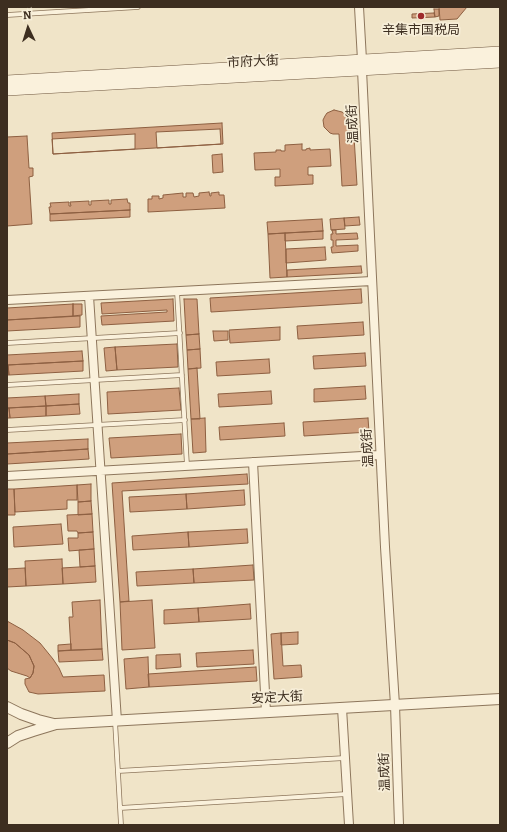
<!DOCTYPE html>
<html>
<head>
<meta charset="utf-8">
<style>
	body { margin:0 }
	#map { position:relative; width:507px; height:832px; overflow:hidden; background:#f0e4c8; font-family:Bitter,serif }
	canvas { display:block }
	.frame { position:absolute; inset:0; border:8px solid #3d2e20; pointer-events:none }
	.north { position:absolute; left:8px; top:8px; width:40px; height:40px; -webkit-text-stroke:3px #f7eed8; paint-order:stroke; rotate:356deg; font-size:11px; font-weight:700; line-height:16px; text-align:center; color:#3d2e20 }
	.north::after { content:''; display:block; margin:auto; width:14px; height:18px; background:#3d2e20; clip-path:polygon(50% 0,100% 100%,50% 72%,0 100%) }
</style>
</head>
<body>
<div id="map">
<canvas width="507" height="832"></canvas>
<div class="frame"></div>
<div class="north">N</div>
</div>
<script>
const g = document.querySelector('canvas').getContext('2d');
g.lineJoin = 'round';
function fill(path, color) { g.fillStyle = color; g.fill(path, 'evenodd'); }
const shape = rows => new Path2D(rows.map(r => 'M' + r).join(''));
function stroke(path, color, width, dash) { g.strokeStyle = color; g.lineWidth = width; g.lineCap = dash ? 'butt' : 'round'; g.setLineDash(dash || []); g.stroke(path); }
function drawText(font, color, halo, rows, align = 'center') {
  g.font = font + ' Bitter,"Noto Sans SC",serif'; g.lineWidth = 3.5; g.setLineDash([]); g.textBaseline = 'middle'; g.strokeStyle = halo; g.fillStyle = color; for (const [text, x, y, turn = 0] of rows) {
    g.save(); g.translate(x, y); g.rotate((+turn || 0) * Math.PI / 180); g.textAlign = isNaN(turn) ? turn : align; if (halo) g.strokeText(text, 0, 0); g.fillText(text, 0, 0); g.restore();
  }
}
const building = shape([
	[439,7,467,7,457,19,440,20,439,7],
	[434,9,439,9,439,16,435,17,434,9],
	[434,13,435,17,412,18,412,14,434,13],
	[334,110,342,112,345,114,348,120,353,120,357,185,342,186,339,134,333,134,330,133,324,127,323,120,325,116,327,113,334,110],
	[222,123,223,144,53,154,52,133,222,123],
	[220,129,221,144,157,148,156,132,220,129],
	[135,134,135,149,53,154,52,139,135,134],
	[27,136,29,168,33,168,33,176,29,177,32,224,7,226,7,137,27,136],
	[302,144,302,150,306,150,306,149,310,148,310,150,330,149,331,166,308,167,308,175,313,175,313,184,275,186,275,177,280,177,280,169,255,170,254,153,276,152,276,150,281,150,281,151,285,151,285,145,302,144],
	[222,154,223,172,213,173,212,155,222,154],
	[209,192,210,196,211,196,211,193,219,192,219,195,224,195,225,208,148,212,148,199,152,199,152,196,159,196,159,199,163,198,163,195,183,193,183,197,186,197,186,193,193,193,194,197,199,196,199,193,209,192],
	[127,199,128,203,130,203,130,210,50,214,49,207,51,207,50,203,69,202,69,206,71,206,70,202,89,201,89,205,91,205,91,201,109,200,109,204,111,204,111,200,127,199],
	[130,210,130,217,50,221,50,214,130,210],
	[359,217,360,225,345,226,344,218,359,217],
	[344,218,345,229,331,230,330,219,344,218],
	[322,219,323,231,268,234,267,222,322,219],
	[332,230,336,230,336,234,357,233,358,239,336,240,336,246,358,245,358,251,332,253,331,247,333,247,333,240,331,240,331,234,333,234,332,230],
	[323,231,323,239,285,241,285,233,323,231],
	[285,233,287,277,270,278,268,234,285,233],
	[325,247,326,260,286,263,286,249,325,247],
	[361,266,362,273,287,277,287,270,361,266],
	[361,289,362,303,211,312,210,298,361,289],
	[173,299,174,321,102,325,101,316,167,312,167,310,102,314,101,303,173,299],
	[184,299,197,299,199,334,186,335,184,299],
	[73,304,82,304,82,315,73,316,73,304],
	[73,304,73,316,7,320,7,308,73,304],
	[80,316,80,327,7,331,7,320,80,316],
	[363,322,364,335,298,339,297,326,363,322],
	[280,327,280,340,230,343,229,330,280,327],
	[213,331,228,331,228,340,214,341,213,331],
	[199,334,200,349,187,350,186,335,199,334],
	[177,344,178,367,117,370,115,347,177,344],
	[115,347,117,370,106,371,104,348,115,347],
	[200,349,201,368,188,369,187,350,200,349],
	[82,351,83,361,7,365,7,355,82,351],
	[365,353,366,366,314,369,313,356,365,353],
	[269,359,270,373,217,376,216,362,269,359],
	[83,361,83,371,9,375,8,365,83,361],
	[7,365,8,365,9,375,7,375,7,365],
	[197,368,200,419,191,419,188,369,197,368],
	[365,386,366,399,314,402,314,389,365,386],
	[179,388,181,410,108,414,107,392,179,388],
	[271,391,272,404,219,407,218,394,271,391],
	[79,394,79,404,46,406,45,396,79,394],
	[45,396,46,406,7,408,7,398,45,396],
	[79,404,80,414,46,416,46,406,79,404],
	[46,406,46,416,10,418,9,408,46,406],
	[7,408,9,408,10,418,7,418,7,408],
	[205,418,206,452,193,453,191,419,205,418],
	[368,418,369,432,304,436,303,422,368,418],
	[284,423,285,436,220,440,219,427,284,423],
	[181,434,182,454,111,458,109,438,181,434],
	[88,439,88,449,7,454,7,443,88,439],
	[88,449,89,459,7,464,7,454,88,449],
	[247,474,248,484,122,491,129,601,120,602,112,483,247,474],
	[91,484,91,501,78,502,77,485,91,484],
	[77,485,77,500,67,500,67,509,15,512,14,489,77,485],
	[7,489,14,489,15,515,7,515,7,489],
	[244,490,245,505,187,509,186,494,244,490],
	[186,494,187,509,130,512,129,497,186,494],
	[91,501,92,514,78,515,78,502,91,501],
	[92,514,93,532,78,533,77,531,68,531,67,515,92,514],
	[61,524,63,544,14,547,13,527,61,524],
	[247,529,248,543,189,547,188,532,247,529],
	[93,532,94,549,69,551,68,538,78,538,78,533,93,532],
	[188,532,189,547,133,550,132,536,188,532],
	[94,549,95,566,80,567,79,550,94,549],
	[62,559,63,584,26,586,25,561,62,559],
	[253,565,254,580,194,583,193,569,253,565],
	[95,566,96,582,63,584,62,568,95,566],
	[25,568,26,586,7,587,7,569,25,568],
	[193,569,194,583,137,586,136,572,193,569],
	[100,600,102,649,71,650,69,617,73,617,72,602,100,600],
	[152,600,155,648,122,650,120,602,152,600],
	[250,604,251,619,199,622,198,608,250,604],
	[198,608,199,622,164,624,164,610,198,608],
	[7,621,23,630,40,643,53,659,59,668,63,677,104,675,105,691,38,694,29,692,25,684,25,679,30,678,33,673,34,666,29,655,15,643,7,640,7,621],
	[298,632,298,644,281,645,281,633,298,632],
	[281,633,283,666,301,665,302,677,274,679,271,634,281,633],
	[7,640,15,643,29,655,34,666,33,673,30,678,27,676,11,671,7,668,7,640],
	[71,644,71,650,58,651,58,645,71,644],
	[102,649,103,660,59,662,58,651,102,649],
	[253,650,254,664,197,667,196,653,253,650],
	[180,654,181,667,156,669,156,655,180,654],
	[148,657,149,687,126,689,124,659,148,657],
	[256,667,257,681,149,687,148,674,256,667]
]);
const service = shape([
	[7,15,138,7],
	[177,291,187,466],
	[7,343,180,333],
	[7,385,182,375],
	[7,430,185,420],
	[115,721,121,825],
	[118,771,345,758],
	[120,808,347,794]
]);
const minor = shape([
	[359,7,362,60],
	[362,70,385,547,395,705,399,825],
	[89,296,117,721],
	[7,300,372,281],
	[253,462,266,712],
	[7,476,380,455],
	[342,708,349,825]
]);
const tertiary = shape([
	[7,707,21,714,38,720,54,724],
	[7,743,18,736,33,731,56,724,500,699]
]);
const secondary = shape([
	[7,81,500,52],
	[7,90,500,62]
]);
const markers = [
	[421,16,4,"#9e2a2b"]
];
const poiNames = [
	["辛集市国税局",421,30]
];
const streetNames = [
	["市府大街",253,62,-3],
	["温成街",353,124,-93],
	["温成街",368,448,-93],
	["安定大街",277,698,-3],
	["温成街",385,772,-92]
];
fill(building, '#cf9f7d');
stroke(building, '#8d5f41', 1);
stroke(service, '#8d765c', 5.5);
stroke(minor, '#8d765c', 10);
stroke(tertiary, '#8d765c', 12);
stroke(secondary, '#6f573f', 12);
stroke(service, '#faf1dc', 4);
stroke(minor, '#faf1dc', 8);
stroke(tertiary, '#faf1dc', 10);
stroke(secondary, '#faf1dc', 11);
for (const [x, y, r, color] of markers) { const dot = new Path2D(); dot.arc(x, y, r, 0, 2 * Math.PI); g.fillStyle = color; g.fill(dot); stroke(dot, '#f7eed8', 1.5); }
drawText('13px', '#3d2e20', '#f7eed8', poiNames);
drawText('13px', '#3d2e20', '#f7eed8', streetNames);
</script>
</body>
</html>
